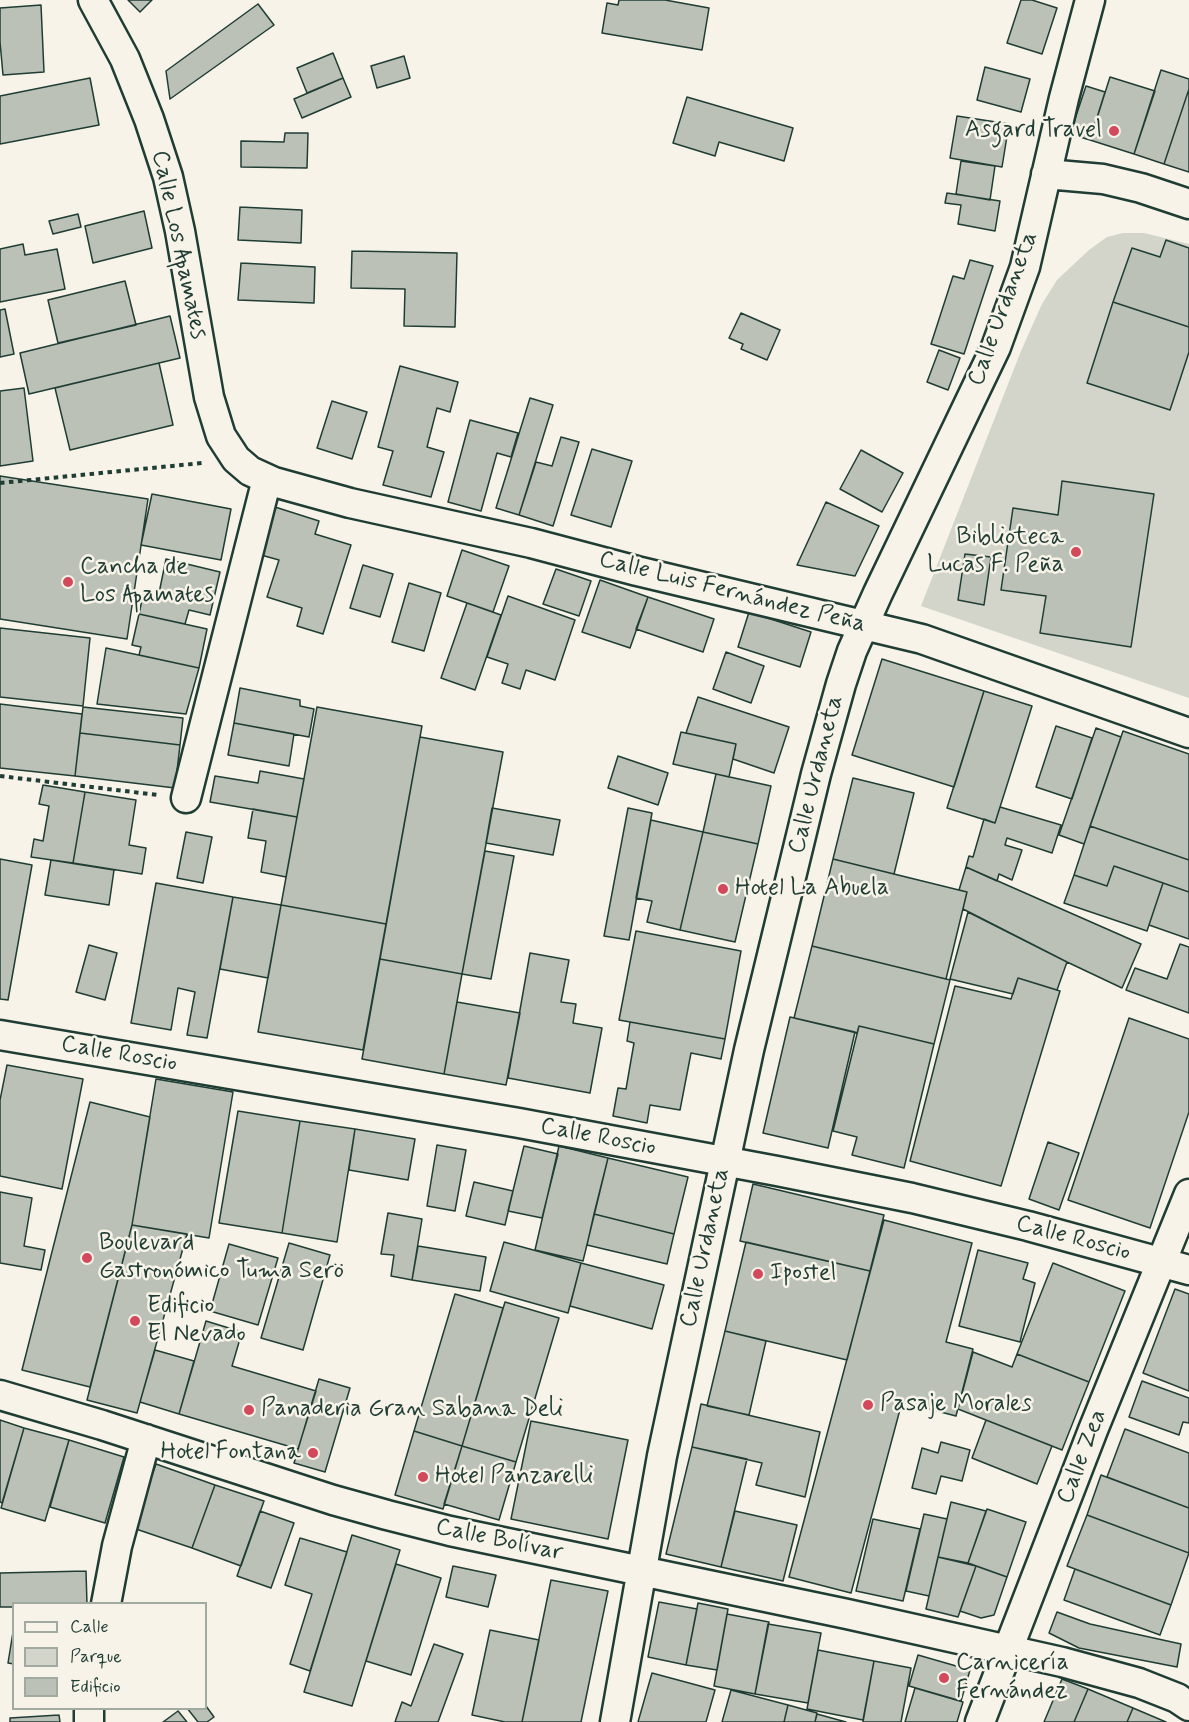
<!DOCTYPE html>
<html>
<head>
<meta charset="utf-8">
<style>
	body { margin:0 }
	#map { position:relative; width:1189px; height:1722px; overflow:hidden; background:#f7f3e8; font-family:Mynerve,sans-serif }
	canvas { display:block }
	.legend { position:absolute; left:12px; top:1602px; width:195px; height:108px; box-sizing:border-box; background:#f7f3e8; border:2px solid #a1aaa0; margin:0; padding:8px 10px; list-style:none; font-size:18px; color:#1f3d34 }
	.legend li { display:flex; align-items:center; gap:12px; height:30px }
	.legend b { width:30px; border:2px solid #a1aaa0 }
</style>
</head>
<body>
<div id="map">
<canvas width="1189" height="1722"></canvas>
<ul class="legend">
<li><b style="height:8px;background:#f7f3e8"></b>Calle</li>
<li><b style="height:16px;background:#d3d5ca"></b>Parque</li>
<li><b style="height:16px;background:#bbc1b6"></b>Edificio</li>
</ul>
</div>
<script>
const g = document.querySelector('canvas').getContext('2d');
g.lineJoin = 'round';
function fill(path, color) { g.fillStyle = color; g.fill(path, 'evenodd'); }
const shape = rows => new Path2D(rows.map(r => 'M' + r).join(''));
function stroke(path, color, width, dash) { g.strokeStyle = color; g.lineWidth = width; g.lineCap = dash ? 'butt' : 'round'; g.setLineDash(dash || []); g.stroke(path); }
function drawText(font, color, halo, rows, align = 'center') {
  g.font = font + ' Mynerve,sans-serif'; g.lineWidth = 5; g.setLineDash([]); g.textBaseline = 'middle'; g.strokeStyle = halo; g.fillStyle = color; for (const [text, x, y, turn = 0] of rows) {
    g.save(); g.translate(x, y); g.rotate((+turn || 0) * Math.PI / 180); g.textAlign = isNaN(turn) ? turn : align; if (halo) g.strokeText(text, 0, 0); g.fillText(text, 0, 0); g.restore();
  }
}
const green = shape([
	[1123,233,1144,233,1189,244,1189,698,921,606,1021,351,1042,304,1057,280,1089,250,1107,237]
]);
const building = shape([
	[128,0,152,0,140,12,128,0],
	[619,0,665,0,709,8,702,50,602,33,607,3,618,5,619,0],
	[1021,0,1032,0,1057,8,1042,54,1007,43,1021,0],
	[258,4,274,25,170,99,166,71,258,4],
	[41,5,44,72,3,75,0,42,0,8,41,5],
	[333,53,343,78,307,93,297,68,333,53],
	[404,56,410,78,377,88,371,66,404,56],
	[985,67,1030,79,1021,112,977,100,985,67],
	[1161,70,1189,79,1189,89,1164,164,1134,154,1161,70],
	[1110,77,1155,91,1134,154,1090,140,1110,77],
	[90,78,99,125,0,144,0,96,90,78],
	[343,78,351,97,302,118,294,99,343,78],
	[1086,86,1105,92,1090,140,1070,134,1086,86],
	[1189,89,1189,172,1164,164,1189,89],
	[687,97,793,128,784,161,719,142,715,156,673,143,687,97],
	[957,116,1009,124,1002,167,950,158,957,116],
	[285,133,308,133,307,168,241,167,241,141,284,142,285,133],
	[961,161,995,166,990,200,956,194,961,161],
	[947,193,1000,201,995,231,958,224,961,205,945,203,947,193],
	[240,207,302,210,301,243,238,240,240,207],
	[144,211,152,248,93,263,85,226,144,211],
	[78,214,81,227,53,234,49,221,78,214],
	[1166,240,1189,248,1189,327,1113,302,1132,248,1160,257,1166,240],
	[23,244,25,255,57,249,65,289,0,302,0,249,23,244],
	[352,251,457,253,455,327,404,326,405,289,351,288,352,251],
	[970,260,993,266,964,354,931,344,953,276,964,279,970,260],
	[241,263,315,267,314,303,238,300,241,263],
	[125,281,136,325,58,343,48,300,125,281],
	[1113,302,1189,327,1189,352,1170,410,1087,383,1113,302],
	[5,309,14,354,0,357,0,310,5,309],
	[741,313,780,330,767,360,741,349,743,344,729,338,741,313],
	[170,316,180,358,29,394,20,353,170,316],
	[939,350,960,358,948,390,927,382,939,350],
	[159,363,173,425,70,450,55,388,159,363],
	[400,366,458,382,450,412,437,408,427,447,444,452,431,497,383,485,393,451,378,447,400,366],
	[24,388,33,461,0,466,0,391,24,388],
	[530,398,553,405,519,515,496,508,530,398],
	[332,401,367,412,352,459,317,448,332,401],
	[470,420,518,433,511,457,497,453,481,511,448,502,470,420],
	[561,437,579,442,553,526,519,515,536,462,552,466,561,437],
	[592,449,632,461,611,527,571,515,592,449],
	[861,450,903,473,882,512,840,489,861,450],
	[0,476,148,499,127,639,0,619,0,476],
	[1062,481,1154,494,1131,647,1040,633,1046,596,1001,590,1013,508,1058,515,1062,481],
	[152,494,231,509,221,560,141,545,152,494],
	[826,502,879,526,855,576,797,565,826,502],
	[275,507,319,521,315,534,351,545,323,634,297,626,302,608,267,597,279,560,261,555,275,507],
	[462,550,509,566,493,612,447,596,462,550],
	[965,554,991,557,984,605,958,600,965,554],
	[166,559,220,572,210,615,189,610,185,624,139,614,143,595,158,598,166,559],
	[363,565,393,574,380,617,350,608,363,565],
	[556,569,591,581,579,616,543,604,556,569],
	[600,580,648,597,630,648,582,632,600,580],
	[409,583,441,593,424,651,392,642,409,583],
	[508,596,575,620,555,680,526,670,520,689,502,683,508,664,487,657,508,596],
	[648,597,714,619,703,652,636,629,648,597],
	[467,603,501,615,475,690,441,678,467,603],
	[749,612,811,632,800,667,738,647,749,612],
	[139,614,207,629,199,668,139,655,141,647,132,645,139,614],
	[0,628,90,638,83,706,0,697,0,628],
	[106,648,199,668,186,714,97,704,106,648],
	[726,652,764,666,751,703,713,689,726,652],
	[882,659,984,691,954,787,852,755,882,659],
	[240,688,300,700,300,706,314,709,309,737,234,723,240,688],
	[984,691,1032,706,995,823,947,808,984,691],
	[698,697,789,727,774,773,733,759,736,744,686,733,698,697],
	[0,704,82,714,75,776,0,768,0,704],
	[83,707,183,718,180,745,80,733,83,707],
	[317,707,422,726,386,924,281,905,317,707],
	[234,723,294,734,289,766,228,755,234,723],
	[1056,726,1092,738,1072,799,1036,787,1056,726],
	[1096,728,1121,737,1084,844,1059,835,1096,728],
	[1123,731,1189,754,1189,860,1090,826,1123,731],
	[681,732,736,744,729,777,673,764,681,732],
	[80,733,180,745,175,788,75,776,80,733],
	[420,737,503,752,462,974,380,959,420,737],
	[618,756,668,773,658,805,608,788,618,756],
	[260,771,304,779,297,817,210,802,215,776,258,783,260,771],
	[716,774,771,786,758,844,703,832,716,774],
	[853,778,914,793,894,874,833,859,853,778],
	[43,785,85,792,73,863,31,857,34,839,43,841,49,806,39,804,43,785],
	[85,792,136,800,129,845,146,848,142,874,73,863,85,792],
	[1000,807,1061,825,1052,853,1007,838,1005,845,1022,850,1012,880,999,874,997,881,966,867,969,856,973,857,984,819,995,823,1000,807],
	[492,808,560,820,553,855,486,843,492,808],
	[628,808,652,813,629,940,604,936,628,808],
	[253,809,297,817,286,877,261,872,266,841,248,838,253,809],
	[651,820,703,832,680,930,647,922,652,901,636,898,651,820],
	[1090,826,1189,860,1189,892,1114,866,1107,886,1074,875,1090,826],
	[186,832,212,837,203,883,177,878,186,832],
	[703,832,758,844,735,942,680,930,703,832],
	[485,851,514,856,491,979,462,974,485,851],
	[0,859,32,865,8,1000,0,999,0,859],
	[833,859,967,892,946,979,812,946,833,859],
	[51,860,114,870,109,905,45,895,51,860],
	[1114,866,1163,883,1147,931,1064,903,1074,875,1107,886,1114,866],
	[966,867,1141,944,1122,988,1067,962,963,909,967,892,959,890,966,867],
	[156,883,233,897,207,1038,187,1035,195,992,178,988,171,1030,131,1023,156,883],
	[1163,883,1189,892,1189,939,1149,925,1163,883],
	[233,897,281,905,268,978,220,969,233,897],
	[281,905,386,924,363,1050,258,1032,281,905],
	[968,912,1067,962,1057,990,1018,978,1013,994,950,979,968,912],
	[636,931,741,951,725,1039,619,1020,636,931],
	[1180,944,1189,947,1189,1013,1126,990,1135,968,1167,979,1180,944],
	[89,945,117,953,105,1000,76,992,89,945],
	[812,946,950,980,934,1044,859,1026,857,1033,794,1018,812,946],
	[530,953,569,960,561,1002,576,1004,573,1023,602,1028,590,1093,508,1078,530,953],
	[380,959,462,974,444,1074,362,1059,380,959],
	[1018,978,1060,991,1001,1186,910,1161,955,986,1011,999,1018,978],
	[457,1002,520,1013,506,1085,444,1074,457,1002],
	[790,1017,855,1032,828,1148,763,1133,790,1017],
	[1129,1018,1189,1039,1189,1112,1150,1228,1068,1200,1129,1018],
	[630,1022,725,1039,721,1059,691,1053,680,1110,650,1105,647,1123,613,1116,618,1088,626,1089,634,1043,627,1041,630,1022],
	[859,1026,934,1044,904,1168,852,1155,857,1137,833,1131,859,1026],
	[7,1065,83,1079,62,1189,0,1176,0,1100,7,1065],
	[156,1079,233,1092,209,1238,132,1225,156,1079],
	[90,1102,150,1117,132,1225,90,1387,22,1370,90,1102],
	[238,1111,300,1121,282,1233,219,1223,238,1111],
	[300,1121,355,1129,337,1242,282,1233,300,1121],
	[355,1129,415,1139,408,1180,349,1170,355,1129],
	[1048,1142,1079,1153,1059,1210,1029,1199,1048,1142],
	[437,1145,466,1150,455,1211,427,1206,437,1145],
	[524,1146,558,1154,542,1218,508,1211,524,1146],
	[559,1146,608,1158,583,1261,535,1250,559,1146],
	[608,1158,688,1177,674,1234,594,1214,608,1158],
	[474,1182,513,1191,505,1225,466,1216,474,1182],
	[753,1184,884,1215,870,1271,740,1241,753,1184],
	[0,1192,32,1198,24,1246,45,1250,41,1270,0,1263,0,1192],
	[388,1213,422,1219,412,1280,391,1276,394,1255,381,1254,388,1213],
	[594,1214,674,1234,667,1264,587,1245,594,1214],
	[884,1220,972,1243,946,1342,973,1349,956,1416,902,1402,851,1593,789,1577,884,1220],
	[132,1225,187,1234,137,1413,87,1400,132,1225],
	[504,1242,581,1263,568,1313,490,1291,504,1242],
	[746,1242,870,1271,847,1360,725,1331,746,1242],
	[289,1243,330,1255,303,1350,261,1338,289,1243],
	[229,1244,278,1258,258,1325,210,1311,229,1244],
	[418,1246,486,1257,480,1291,412,1280,418,1246],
	[978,1250,1028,1263,1023,1279,1035,1283,1020,1342,959,1326,978,1250],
	[581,1263,664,1285,652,1329,570,1306,581,1263],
	[1053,1263,1125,1291,1089,1382,1017,1354,1053,1263],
	[1175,1289,1189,1294,1189,1391,1143,1373,1175,1289],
	[455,1294,503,1308,462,1446,414,1431,455,1294],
	[505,1302,559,1318,516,1462,462,1446,505,1302],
	[206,1321,242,1332,232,1366,316,1391,298,1449,179,1414,206,1321],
	[725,1331,766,1341,749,1415,707,1406,725,1331],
	[155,1350,194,1361,179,1414,140,1402,155,1350],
	[973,1352,1012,1367,1017,1354,1089,1382,1062,1450,958,1409,973,1352],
	[319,1379,350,1388,325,1472,294,1463,319,1379],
	[1142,1381,1189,1398,1189,1423,1183,1422,1179,1435,1129,1417,1142,1381],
	[701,1404,820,1432,805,1497,756,1485,762,1463,692,1447,701,1404],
	[0,1420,24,1428,2,1503,0,1502,0,1420],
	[986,1420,1052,1446,1037,1484,972,1458,986,1420],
	[531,1421,628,1440,608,1539,511,1519,531,1421],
	[24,1428,69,1440,45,1521,1,1508,24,1428],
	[1125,1429,1189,1453,1189,1508,1107,1477,1125,1429],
	[414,1431,462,1446,443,1509,395,1495,414,1431],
	[69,1440,124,1457,105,1523,50,1507,69,1440],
	[941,1442,970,1450,962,1481,941,1476,936,1494,912,1488,922,1448,938,1453,941,1442],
	[462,1446,516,1462,499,1520,444,1504,462,1446],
	[692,1447,747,1459,721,1567,666,1554,692,1447],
	[156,1464,215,1485,192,1548,133,1528,156,1464],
	[1101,1475,1189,1508,1189,1553,1087,1515,1101,1475],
	[215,1485,264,1501,241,1566,192,1548,215,1485],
	[951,1502,986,1511,968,1563,938,1557,951,1502],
	[987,1509,1026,1522,1007,1577,968,1563,987,1509],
	[260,1511,294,1523,271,1588,237,1576,260,1511],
	[735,1511,797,1525,783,1581,721,1567,735,1511],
	[924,1514,947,1519,929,1596,906,1591,924,1514],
	[1087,1515,1189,1553,1171,1605,1067,1566,1087,1515],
	[873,1519,920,1529,903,1601,856,1591,873,1519],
	[352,1535,400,1550,352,1706,304,1692,352,1535],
	[300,1538,347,1552,310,1671,290,1664,312,1594,285,1585,300,1538],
	[938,1557,976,1566,958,1617,926,1609,938,1557],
	[396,1564,441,1578,411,1675,366,1661,396,1564],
	[453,1566,496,1575,488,1607,446,1597,453,1566],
	[976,1566,1007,1577,994,1615,981,1618,960,1611,976,1566],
	[1075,1569,1171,1605,1160,1635,1064,1600,1075,1569],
	[86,1571,87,1604,14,1604,14,1607,0,1607,0,1573,86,1571],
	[551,1580,608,1591,581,1722,522,1722,551,1580],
	[659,1602,697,1609,686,1665,648,1657,659,1602],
	[698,1603,728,1609,717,1670,686,1665,698,1603],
	[1057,1612,1090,1624,1181,1644,1177,1667,1079,1648,1049,1633,1057,1612],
	[727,1614,769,1622,755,1694,714,1686,727,1614],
	[768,1624,821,1633,808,1703,755,1694,768,1624],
	[490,1630,539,1640,522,1722,505,1722,472,1715,490,1630],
	[13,1632,14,1632,14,1664,8,1663,13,1632],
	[434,1644,463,1654,438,1722,395,1722,402,1702,411,1706,434,1644],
	[818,1650,874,1661,863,1720,807,1709,818,1650],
	[918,1655,970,1670,961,1701,909,1686,918,1655],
	[874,1661,911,1668,901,1722,863,1722,874,1661],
	[652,1673,715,1690,706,1722,638,1722,652,1673],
	[1062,1679,1088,1689,1074,1722,1044,1722,1062,1679],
	[915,1688,963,1702,957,1722,905,1722,915,1688],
	[1088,1689,1133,1708,1127,1722,1074,1722,1088,1689],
	[731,1690,788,1705,784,1722,722,1722,731,1690],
	[788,1705,817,1713,815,1722,784,1722,788,1705],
	[206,1706,214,1717,207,1722,198,1722,187,1708,206,1708,206,1706],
	[1133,1708,1166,1722,1127,1722,1133,1708],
	[178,1711,187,1722,163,1722,178,1711],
	[817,1714,846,1722,815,1722,817,1714],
	[59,1715,60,1722,10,1722,10,1718,59,1715]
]);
const path = shape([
	[0,483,202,463],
	[0,776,158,795]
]);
const minor = shape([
	[93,0,125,59,149,119,168,177,180,231,209,397,221,436,236,459,250,471,274,482,350,503,531,543,637,571,922,639,1189,733],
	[1046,174,1103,179,1141,188,1189,204],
	[186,798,267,479],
	[0,1035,519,1123,777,1171,912,1198,1028,1226,1189,1270],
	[0,1395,102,1425,333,1500,387,1515,450,1531,847,1614,1062,1662,1139,1683,1177,1698,1189,1706],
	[106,1604,117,1546,146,1439],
	[89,1722,89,1708],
	[615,1722,662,1456,749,1050,816,774,841,684,852,651,878,593,996,347,1025,267,1064,98,1090,0],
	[980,1722,1093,1430,1189,1194]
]);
const markers = [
	[1114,131,6,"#d1495b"],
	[1076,552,6,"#d1495b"],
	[68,582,6,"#d1495b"],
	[723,889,6,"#d1495b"],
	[87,1258,6,"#d1495b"],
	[758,1274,6,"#d1495b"],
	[135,1321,6,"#d1495b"],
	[868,1405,6,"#d1495b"],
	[249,1410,6,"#d1495b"],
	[313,1453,6,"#d1495b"],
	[423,1477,6,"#d1495b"],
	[944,1678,6,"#d1495b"]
];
const poiNames = [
	["Asgard Travel",1102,131,"right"],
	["Biblioteca",1064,538,"right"],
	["Lucas F. Peña",1064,566,"right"],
	["Cancha de",80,568],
	["Los Apamates",80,596],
	["Hotel La Abuela",735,889],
	["Boulevard",99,1244],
	["Gastronómico Tuma Serö",99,1272],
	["Ipostel",770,1274],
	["Edificio",147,1307],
	["El Nevado",147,1335],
	["Pasaje Morales",880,1405],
	["Panaderia Gran Sabana Deli",261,1410],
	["Hotel Fontana",301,1453,"right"],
	["Hotel Panzarelli",435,1477],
	["Carnicería",956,1664],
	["Fernández",956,1692]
];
const streetNames = [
	["Calle Los Apamates",178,245,78],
	["Calle Urdaneta",1004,309,-70],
	["Calle Luis Fernández Peña",732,593,14],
	["Calle Urdaneta",817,775,-76],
	["Calle Roscio",119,1055,10],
	["Calle Roscio",598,1138,11],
	["Calle Roscio",1073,1239,15],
	["Calle Urdaneta",706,1248,-78],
	["Calle Zea",1083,1457,-69],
	["Calle Bolívar",499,1541,12]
];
fill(green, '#d3d5ca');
fill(building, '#bbc1b6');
stroke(building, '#1f3d34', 1.5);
stroke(minor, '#1f3d34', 33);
stroke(path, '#1f3d34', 4, [4.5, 4.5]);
stroke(minor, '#f7f3e8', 28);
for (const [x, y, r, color] of markers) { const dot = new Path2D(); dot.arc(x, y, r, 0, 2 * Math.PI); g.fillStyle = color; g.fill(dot); stroke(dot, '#f7f3e8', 2); }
drawText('24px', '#1f3d34', '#f7f3e8', poiNames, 'left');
drawText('24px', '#1f3d34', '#f7f3e8', streetNames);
</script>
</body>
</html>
